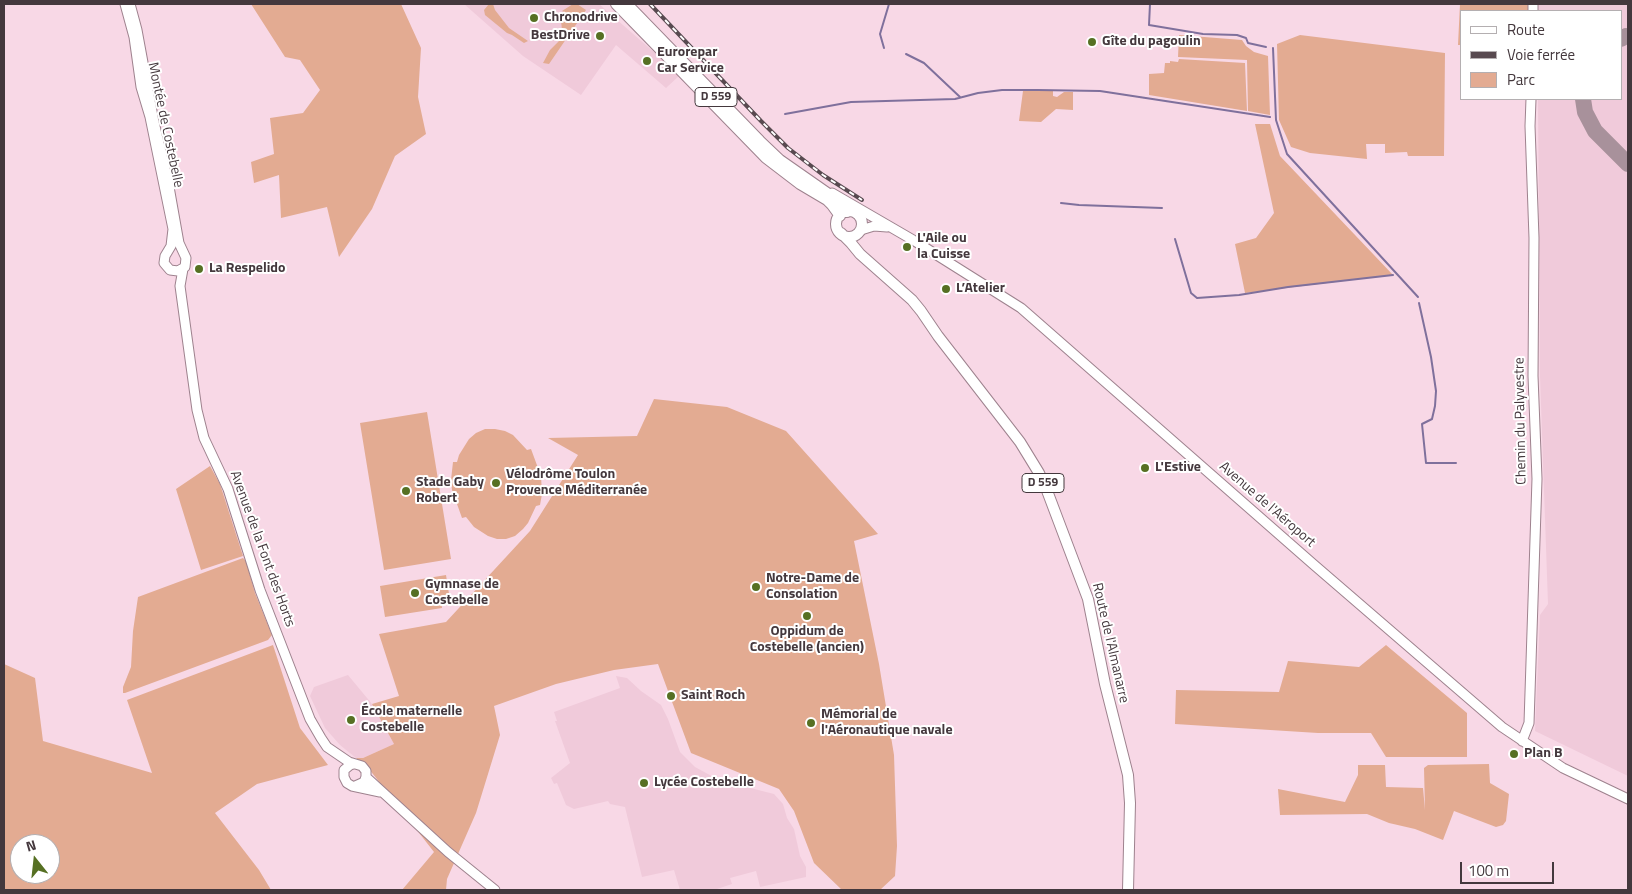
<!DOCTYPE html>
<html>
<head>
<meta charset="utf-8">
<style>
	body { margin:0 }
	#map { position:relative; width:1632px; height:894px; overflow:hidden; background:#f8d8e6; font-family:"Titillium Web",sans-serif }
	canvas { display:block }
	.frame { position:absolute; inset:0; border:5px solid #44383d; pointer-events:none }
	.legend { position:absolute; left:1460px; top:10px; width:162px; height:90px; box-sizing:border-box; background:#fff; border:1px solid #b4afb1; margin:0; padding:6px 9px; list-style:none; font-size:15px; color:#44383d }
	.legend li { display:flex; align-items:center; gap:10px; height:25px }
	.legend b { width:25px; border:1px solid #b4afb1 }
	.north { position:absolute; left:10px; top:834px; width:50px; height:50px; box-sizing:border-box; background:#fff; border:1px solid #b4afb1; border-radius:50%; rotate:344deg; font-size:14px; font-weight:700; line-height:20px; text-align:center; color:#44383d }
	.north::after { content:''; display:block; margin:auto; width:18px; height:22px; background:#567023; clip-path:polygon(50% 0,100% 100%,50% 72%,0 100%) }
	.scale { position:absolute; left:1460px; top:862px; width:94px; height:22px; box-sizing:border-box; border:2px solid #44383d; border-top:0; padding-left:6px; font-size:15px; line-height:18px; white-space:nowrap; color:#44383d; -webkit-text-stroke:4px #fff; paint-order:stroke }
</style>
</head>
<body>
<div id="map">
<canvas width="1632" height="894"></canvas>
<div class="frame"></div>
<ul class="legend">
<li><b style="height:6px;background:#fff"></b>Route</li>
<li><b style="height:6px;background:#584a50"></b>Voie ferrée</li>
<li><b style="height:14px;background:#e3ab92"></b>Parc</li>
</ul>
<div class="north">N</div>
<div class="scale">100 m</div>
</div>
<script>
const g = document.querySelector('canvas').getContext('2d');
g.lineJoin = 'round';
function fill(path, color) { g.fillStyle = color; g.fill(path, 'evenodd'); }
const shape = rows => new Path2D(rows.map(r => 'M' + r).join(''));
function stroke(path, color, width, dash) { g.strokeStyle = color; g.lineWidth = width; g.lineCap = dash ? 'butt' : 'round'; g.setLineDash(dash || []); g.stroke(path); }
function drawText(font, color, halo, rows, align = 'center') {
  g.font = font + ' "Titillium Web",sans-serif'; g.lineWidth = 4; g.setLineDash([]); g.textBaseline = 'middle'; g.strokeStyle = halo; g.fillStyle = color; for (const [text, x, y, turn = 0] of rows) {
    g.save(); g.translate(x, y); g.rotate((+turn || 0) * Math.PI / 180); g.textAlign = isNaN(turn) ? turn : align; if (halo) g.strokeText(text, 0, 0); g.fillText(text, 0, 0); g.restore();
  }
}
const built = shape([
	[464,4,599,4,680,75,666,88,616,45,581,95,523,56],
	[1538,4,1628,4,1628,776,1535,731,1540,615,1548,604,1540,376,1538,99,1621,99,1621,11,1538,11],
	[348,675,372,704,394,744,363,758,356,758,340,745,325,728,310,696,314,687],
	[616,676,627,678,641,691,661,705,668,719,680,752,695,767,719,780,774,794,783,804,787,818,794,829,800,856,806,867,806,877,760,887,756,871,730,878,732,884,714,890,680,890,674,870,642,877,625,807,610,804,608,801,574,809,566,805,557,783,554,784,551,778,570,763,555,721,557,721,554,712,620,688]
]);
const green = shape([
	[251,4,401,4,421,48,418,97,426,134,395,156,372,209,339,257,327,207,281,218,279,175,254,183,251,162,274,154,270,118,303,113,320,90,300,60,285,57],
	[489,4,493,4,495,10,509,28,528,41,524,43,512,35,507,33,485,15,484,10],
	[573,4,577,4,586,10,549,64,543,63,550,50,559,41,562,30,561,21,568,14,562,11],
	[1460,4,1530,4,1530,11,1461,11,1461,45,1458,45],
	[1179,35,1242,40,1246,46,1254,52,1268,56,1270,115,1248,111,1247,60,1178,57],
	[1300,35,1445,53,1444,156,1408,156,1407,152,1385,153,1385,144,1366,144,1367,159,1310,153,1291,147,1279,120,1277,44],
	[1179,59,1245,63,1247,111,1149,95,1149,74,1164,73,1165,63,1170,63,1170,61,1178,62],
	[1023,91,1053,91,1053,96,1057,97,1064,92,1073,92,1073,110,1056,109,1041,122,1019,121],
	[1255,124,1270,124,1280,156,1393,275,1245,293,1235,244,1256,238,1274,213],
	[654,399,727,407,786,431,878,534,854,541,879,664,894,755,897,846,895,876,880,890,842,890,814,863,794,811,779,789,691,753,658,664,614,670,556,684,494,706,500,735,476,813,447,879,446,890,402,890,434,852,369,769,356,758,363,758,394,744,372,704,399,696,379,634,446,622,530,531,578,455,548,438,637,436],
	[427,412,451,559,384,570,360,423],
	[485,429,495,429,505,431,513,435,527,450,531,449,541,476,542,494,540,505,536,506,528,523,523,529,515,536,506,539,497,539,488,536,474,527,466,517,462,518,452,490,451,480,453,462,457,462,459,455,469,439,476,433],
	[210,466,220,484,243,556,201,570,176,489],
	[243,558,246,561,255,593,272,635,268,640,125,693,123,693,123,687,131,667,133,631,138,597],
	[446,575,450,600,441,601,442,608,385,617,380,586],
	[273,645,300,728,328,765,257,784,215,813,259,870,271,890,4,890,4,664,35,678,43,741,152,773,127,700],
	[20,844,50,844,50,874,20,874],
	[1386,645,1467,713,1467,757,1386,757,1371,733,1318,733,1175,724,1176,690,1279,692,1288,661,1359,667],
	[1489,764,1490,783,1509,794,1506,821,1503,825,1496,827,1454,811,1443,840,1415,829,1389,823,1367,814,1280,815,1278,789,1345,802,1358,775,1358,765,1385,765,1386,787,1423,788,1425,810,1424,768,1428,765]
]);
const stream = shape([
	[1150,4,1149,25,1203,34,1237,35,1246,38,1248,43,1266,47],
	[884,48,880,34,889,4],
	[1273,48,1276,120,1287,154,1418,297],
	[906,54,924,63,960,97],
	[785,114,851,102,955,99,978,93,1002,90,1038,90,1100,91,1270,117],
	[1061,203,1079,205,1162,208],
	[1175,239,1191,293,1197,298,1239,295,1288,287,1393,275],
	[1419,303,1431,357,1436,391,1435,406,1432,419,1422,424,1426,463,1456,463]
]);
const taxiway = shape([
	[1621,39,1626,36],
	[1583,99,1585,112,1595,131,1628,164]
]);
const secondary = shape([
	[125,4,134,37,141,87,150,117,173,229,171,246,165,256,164,263,170,270,178,271,185,267,186,258,179,243,168,181,154,122,137,30,130,4],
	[1533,11,1533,4],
	[832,193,913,240,1021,308,1313,564,1502,727,1563,768,1628,799],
	[861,230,874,226,887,227],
	[183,269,180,286,197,410,204,438,228,489,260,590,310,719,321,738,327,747,349,762,362,766,366,771,366,777,364,782,355,786],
	[1522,741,1529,723,1537,479,1533,376,1534,238,1530,126,1531,99],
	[354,764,350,765,344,770,344,777,347,783,352,786,380,792],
	[366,777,448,852,495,890]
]);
const primary = shape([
	[616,4,766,158,800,184,827,200,832,205,840,216],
	[627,4,760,141,780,160,833,197,847,212],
	'836 224a13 13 0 1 1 26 0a13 13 0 1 1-26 0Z',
	[841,233,851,243,860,254,912,300,921,311,938,336,1020,442,1039,473,1046,488,1088,599,1105,684,1128,775,1130,803,1128,890]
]);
const rail = shape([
	[650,4,761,121,788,148,823,175,862,200]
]);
const markers = [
	[534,18,5,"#567023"],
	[600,36,5,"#567023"],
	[1092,42,5,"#567023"],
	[647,61,5,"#567023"],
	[907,247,5,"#567023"],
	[199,269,5,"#567023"],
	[946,289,5,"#567023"],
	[1145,468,5,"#567023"],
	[496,483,5,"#567023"],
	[406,491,5,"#567023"],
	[756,587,5,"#567023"],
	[415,593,5,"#567023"],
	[807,616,5,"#567023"],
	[671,696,5,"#567023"],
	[351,720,5,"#567023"],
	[811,723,5,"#567023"],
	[1514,754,5,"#567023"],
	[644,783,5,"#567023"]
];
const shields = [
	[716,97,42],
	[1043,483,42]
];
const shieldNames = [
	["D 559",716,97],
	["D 559",1043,483]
];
const poiNames = [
	["Chronodrive",544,18],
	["BestDrive",590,36,"right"],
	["Gîte du pagoulin",1102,42],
	["Eurorepar",657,53],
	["Car Service",657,69],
	["L'Aile ou",917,239],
	["la Cuisse",917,255],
	["La Respelido",209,269],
	["L’Atelier",956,289],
	["L'Estive",1155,468],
	["Vélodrôme Toulon",506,475],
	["Provence Méditerranée",506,491],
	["Stade Gaby",416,483],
	["Robert",416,499],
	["Notre-Dame de",766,579],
	["Consolation",766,595],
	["Gymnase de",425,585],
	["Costebelle",425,601],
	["Oppidum de",807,632,"center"],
	["Costebelle (ancien)",807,648,"center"],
	["Saint Roch",681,696],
	["École maternelle",361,712],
	["Costebelle",361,728],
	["Mémorial de",821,715],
	["l'Aéronautique navale",821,731],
	["Plan B",1524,754],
	["Lycée Costebelle",654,783]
];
const streetNames = [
	["Montée de Costebelle",165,125,78],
	["Chemin du Palyvestre",1521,421,-91],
	["Avenue de l'Aéroport",1267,505,41],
	["Avenue de la Font des Horts",262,549,70],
	["Route de l'Almanarre",1110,643,77]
];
fill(built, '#f0cada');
fill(green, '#e3ab92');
stroke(stream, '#7f709c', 2);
stroke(taxiway, '#a8919b', 16);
stroke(secondary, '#9e828e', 11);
stroke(primary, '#9e828e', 12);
stroke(secondary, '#fff', 9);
stroke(primary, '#fff', 10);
stroke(rail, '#584a50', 4);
stroke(rail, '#fff', 2, [5.5]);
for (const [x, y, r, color] of markers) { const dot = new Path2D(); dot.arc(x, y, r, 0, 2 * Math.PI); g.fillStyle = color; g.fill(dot); stroke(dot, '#fff', 2); }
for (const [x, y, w] of shields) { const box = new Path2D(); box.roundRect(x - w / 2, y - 9.5, w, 19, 4); g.fillStyle = '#fff'; g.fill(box); stroke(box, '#44383d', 1); }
drawText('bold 12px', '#44383d', null, shieldNames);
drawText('bold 14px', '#44383d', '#fff', poiNames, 'left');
drawText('14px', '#44383d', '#fff', streetNames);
</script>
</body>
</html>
